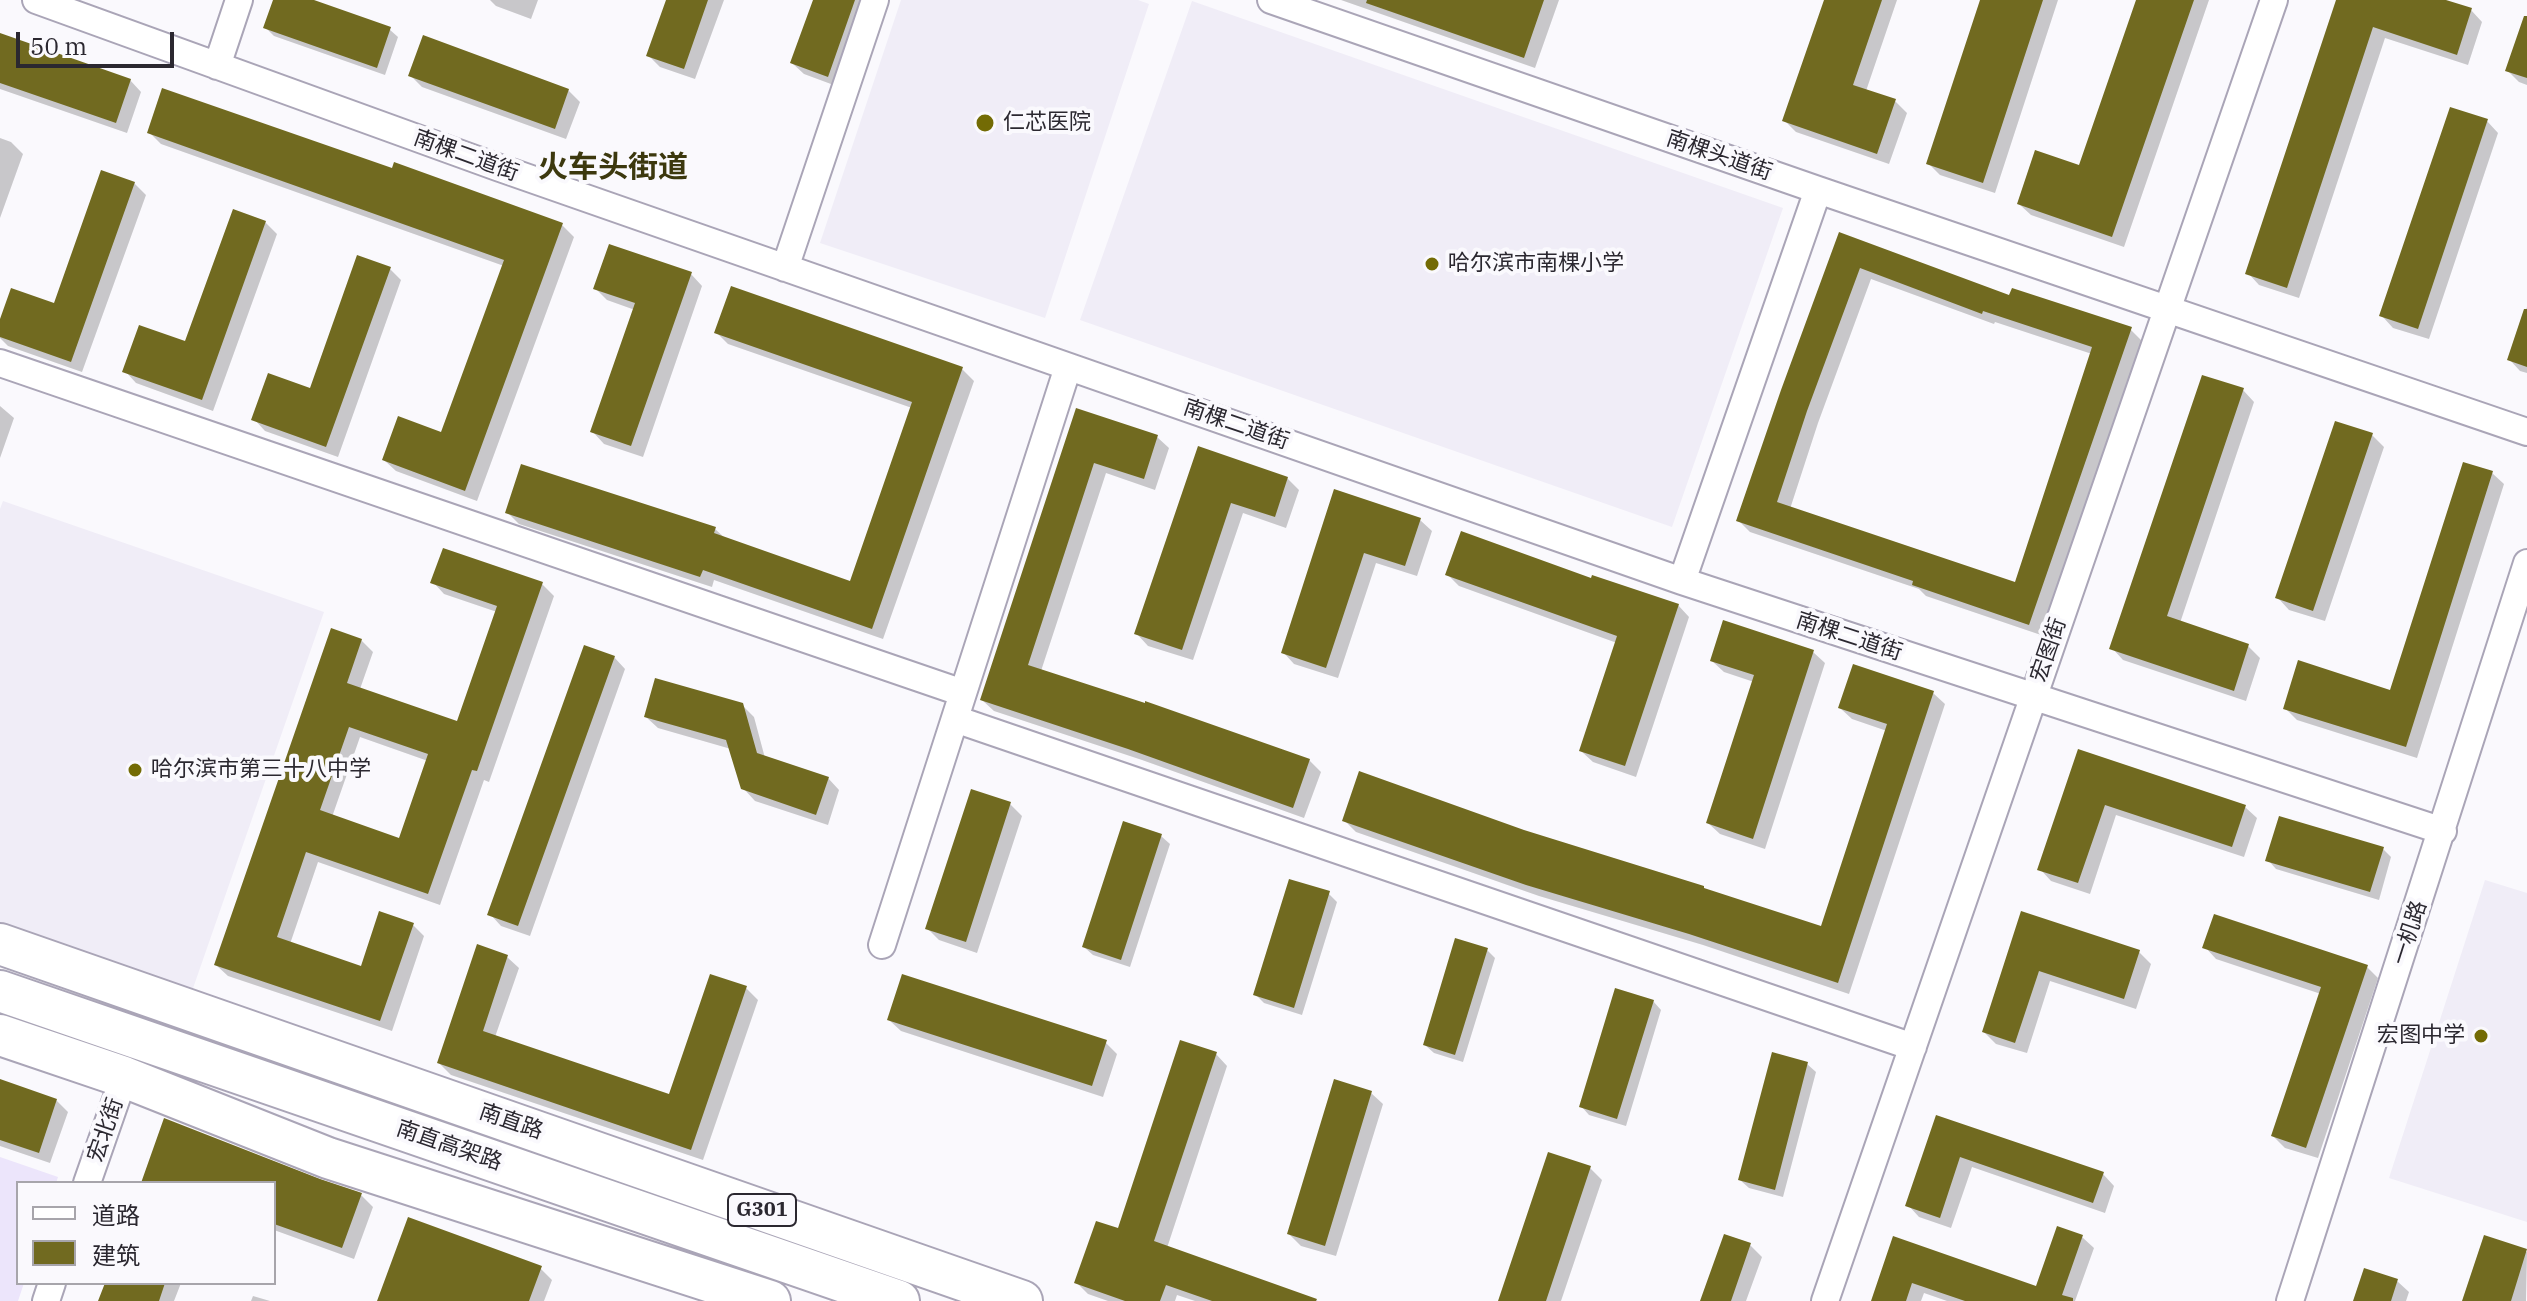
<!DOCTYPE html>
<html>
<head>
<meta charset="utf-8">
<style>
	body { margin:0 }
	#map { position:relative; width:2527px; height:1301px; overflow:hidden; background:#faf9fd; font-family:"IBM Plex Serif","Noto Sans SC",serif }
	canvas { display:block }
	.legend { position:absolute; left:16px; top:1181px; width:260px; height:104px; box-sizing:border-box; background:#faf9fd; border:2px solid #a7a5ab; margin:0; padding:10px 14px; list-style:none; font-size:24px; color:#2b2830 }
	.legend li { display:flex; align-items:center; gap:16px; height:40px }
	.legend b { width:40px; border:2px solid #a7a5ab }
	.scale { position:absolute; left:16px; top:32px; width:158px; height:36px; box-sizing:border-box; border:4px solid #2b2830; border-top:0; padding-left:10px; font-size:24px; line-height:28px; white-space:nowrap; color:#2b2830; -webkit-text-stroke:6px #faf9fd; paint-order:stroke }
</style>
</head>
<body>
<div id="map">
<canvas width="2527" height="1301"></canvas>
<ul class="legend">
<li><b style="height:10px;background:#fff"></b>道路</li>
<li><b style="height:22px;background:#716a20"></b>建筑</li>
</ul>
<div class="scale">50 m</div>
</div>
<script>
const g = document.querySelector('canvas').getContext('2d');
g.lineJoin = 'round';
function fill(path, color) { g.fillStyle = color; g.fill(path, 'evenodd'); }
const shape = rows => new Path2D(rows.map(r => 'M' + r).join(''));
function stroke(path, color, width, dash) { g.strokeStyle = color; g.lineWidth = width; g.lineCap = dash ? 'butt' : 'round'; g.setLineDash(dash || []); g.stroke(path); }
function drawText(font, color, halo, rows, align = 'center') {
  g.font = font + ' "IBM Plex Serif","Noto Sans SC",serif'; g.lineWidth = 8; g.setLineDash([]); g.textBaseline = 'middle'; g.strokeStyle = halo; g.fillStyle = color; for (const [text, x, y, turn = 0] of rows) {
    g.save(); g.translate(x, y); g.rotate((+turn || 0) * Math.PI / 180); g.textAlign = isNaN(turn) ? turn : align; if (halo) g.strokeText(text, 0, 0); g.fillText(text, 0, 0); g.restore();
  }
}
const built = shape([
	[901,0,1138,0,1149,4,1045,318,820,243],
	[1192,1,1783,208,1672,527,1080,320],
	[3,501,324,612,191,994,0,927,0,509],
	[2485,880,2527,893,2527,1222,2389,1178]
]);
const green = shape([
	[0,1157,58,1177,56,1183,18,1183,18,1283,24,1283,18,1301,0,1301]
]);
const shadow = shape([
	[275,0,308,0,389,29,398,37,385,75,274,36,265,27],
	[490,0,538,0,531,19,496,6],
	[668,0,724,0,695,79,660,67,648,55],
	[815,0,870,0,839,87,804,74,792,63],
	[1341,0,1559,0,1535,68],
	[1826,0,1897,0,1866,91,1895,101,1907,113,1889,164,1796,132,1784,120],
	[1982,0,2058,0,1995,193,1940,175,1928,163],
	[2138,0,2209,0,2124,247,2031,215,2019,204,2080,167],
	[2338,0,2440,0,2471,10,2482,22,2468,65,2385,38,2299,298,2259,285,2248,273],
	[2527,27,2527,85,2519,82,2507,70],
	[0,35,130,80,141,92,127,133,0,89],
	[410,75,568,90,580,102,566,139,422,87],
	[2487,121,2498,133,2429,339,2393,328,2382,316],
	[149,132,393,171,562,225,574,237,477,501,396,471,384,460,442,435,504,266,161,144],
	[0,138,11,142,23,154,0,218],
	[134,183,146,195,82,372,8,346,0,338,0,325,55,305],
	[265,222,277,234,213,411,136,383,125,371,186,344],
	[1841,234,2011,297,2130,329,2142,341,2041,635,1926,596,1919,589,1750,532,1738,520],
	[1871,279,1994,324,1995,322,2092,354,2017,585,1790,509,1818,423],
	[390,269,401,280,338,457,265,431,254,419,311,391],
	[691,274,702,286,643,457,604,444,593,432,635,310,607,300,595,288],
	[2527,307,2527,373,2520,371,2509,359],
	[716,332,962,369,974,381,883,639,714,580,712,587,519,524,508,513,715,529,726,539,851,583,912,408,728,344],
	[2243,390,2254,402,2180,623,2248,646,2260,658,2246,701,2123,660,2112,648],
	[0,406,14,418,0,458],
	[1078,411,1157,437,1169,448,1155,490,1106,473,1041,671,1309,760,1321,772,1304,818,1142,760,994,711,982,700],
	[2372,435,2384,447,2325,621,2289,610,2278,598],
	[1199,449,1287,478,1299,490,1286,528,1243,513,1193,660,1148,646,1137,634],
	[2492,473,2504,484,2417,758,2297,720,2285,708,2392,692],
	[1335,492,1420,520,1432,531,1417,576,1376,563,1338,678,1294,664,1283,652],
	[1448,575,1592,581,1678,605,1689,617,1636,777,1593,762,1581,751,1617,643,1459,586],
	[433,582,542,584,554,596,489,782,484,780,440,905,318,862,290,944,363,968,412,924,424,936,392,1031,228,976,216,965,361,640,373,652,360,689,458,724,497,612,444,594],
	[360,737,428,761,401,840,332,817],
	[1813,652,1825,663,1765,849,1720,834,1708,823,1754,682,1724,672,1712,661],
	[614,657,625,669,530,936,501,926,490,914],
	[1933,693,1945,704,1849,994,1703,945,1539,896,1356,832,1344,820,1539,837,1703,887,1707,891,1822,929,1887,731,1852,719,1840,708],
	[742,705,754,717,765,758,828,778,839,790,828,825,755,801,743,788,731,749,658,728,646,717],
	[2079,752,2245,807,2257,818,2244,857,2116,815,2090,894,2051,881,2040,869],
	[1010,804,1022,816,977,953,939,940,927,928],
	[1161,836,1170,844,1130,967,1093,955,1084,947],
	[2383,849,2391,857,2379,900,2276,869,2268,860],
	[1328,893,1337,902,1302,1015,1264,1003,1256,995],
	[2022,914,2139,952,2151,964,2136,1009,2050,981,2027,1053,1996,1044,1984,1032],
	[2205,947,2367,967,2378,978,2318,1158,2285,1148,2273,1136,2321,994,2216,959],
	[1487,950,1495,958,1463,1062,1434,1053,1425,1045],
	[507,957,519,968,495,1037,670,1096,746,988,758,1000,703,1160,451,1075,439,1063],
	[1653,1001,1661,1010,1626,1126,1589,1115,1581,1106],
	[889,1020,1105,1042,1117,1054,1103,1097,901,1031],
	[1216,1054,1227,1066,1167,1248,1318,1301,1195,1301,1177,1295,1175,1301,1108,1301,1088,1294,1076,1282,1119,1231],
	[1807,1064,1816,1072,1783,1197,1749,1188,1740,1180],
	[0,1081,56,1100,68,1112,50,1163,0,1146],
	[1371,1093,1383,1104,1336,1256,1301,1246,1289,1234],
	[1938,1118,2103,1174,2114,1186,2105,1213,1972,1167,1951,1228,1919,1217,1908,1205],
	[166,1120,361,1195,373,1207,354,1259,274,1230,274,1183,143,1183],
	[1590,1168,1602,1180,1561,1301,1500,1301],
	[2082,1237,2094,1248,2075,1301,1947,1301,1924,1293,1921,1301,1873,1301,1895,1238,2038,1288],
	[2485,1237,2527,1252,2526,1301,2464,1301],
	[1750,1245,1762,1257,1746,1301,1702,1301],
	[540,1268,552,1280,544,1301,382,1301],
	[2397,1281,2409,1292,2406,1301,2355,1301],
	[107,1283,181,1283,174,1301,101,1301],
	[253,1296,270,1301,251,1301]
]);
const building = shape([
	[273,0,314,0,391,27,377,68,263,28],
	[666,0,708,0,684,69,646,56],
	[813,0,855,0,828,77,790,63],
	[1367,0,1544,0,1524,58,1366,3],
	[1824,0,1882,0,1853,85,1896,99,1877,154,1782,121],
	[1980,0,2043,0,1983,183,1926,164],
	[2136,0,2194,0,2112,237,2017,204,2035,150,2079,165],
	[2336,0,2446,0,2472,8,2457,55,2373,27,2287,288,2245,274],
	[2524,16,2527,16,2527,78,2505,71],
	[0,33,131,79,116,123,0,83],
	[423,35,569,89,555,129,408,76],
	[162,88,392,168,394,162,563,223,465,491,382,460,398,416,441,432,504,260,147,133],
	[2450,107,2488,119,2418,329,2379,316],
	[101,170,135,182,71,362,0,337,0,319,11,288,54,303],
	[233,209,266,221,202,400,122,372,139,325,185,341],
	[1839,232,2009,295,2012,288,2132,327,2029,625,1912,585,1913,581,1736,521,1781,390],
	[1860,268,1982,314,1983,311,2092,347,2015,582,1777,502,1807,411],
	[609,244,692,272,631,446,590,432,635,303,593,289],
	[357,255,391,267,326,447,251,420,268,373,310,388],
	[731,286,963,367,872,629,703,570,700,577,505,513,521,464,716,527,714,533,850,581,912,402,714,333],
	[2524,309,2527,309,2527,367,2507,360],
	[2202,375,2244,388,2167,616,2249,644,2234,691,2109,649],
	[1076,408,1158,435,1144,479,1094,463,1028,665,1145,703,1145,701,1310,759,1293,808,1128,749,980,700],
	[2335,421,2373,433,2313,611,2275,598],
	[1198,446,1288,477,1275,517,1231,503,1182,650,1134,634],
	[2463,462,2493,471,2406,747,2283,709,2298,660,2390,690],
	[1334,489,1421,518,1405,566,1364,553,1326,668,1281,653],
	[1461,531,1591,578,1592,575,1679,604,1625,766,1579,751,1617,636,1445,575],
	[443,548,543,582,477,771,472,770,428,894,306,852,277,937,361,966,379,911,414,923,380,1021,214,965,331,628,362,639,347,683,457,721,497,606,430,583],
	[349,727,428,754,399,838,320,810],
	[1723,620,1814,650,1753,839,1706,823,1754,675,1710,661],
	[584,645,615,656,518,926,487,915],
	[1853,664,1934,691,1838,983,1689,934,1526,885,1342,821,1359,771,1524,830,1704,886,1704,888,1821,926,1887,724,1838,708],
	[655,678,743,703,757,753,829,777,816,815,741,789,726,740,644,717],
	[2078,749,2246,805,2232,847,2105,805,2078,883,2037,870],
	[971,789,1011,802,966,942,925,929],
	[2279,816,2384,847,2370,892,2265,861],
	[1123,821,1162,834,1121,960,1082,947],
	[1289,879,1330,891,1294,1008,1253,995],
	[2021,911,2140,950,2124,999,2039,971,2015,1043,1982,1032],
	[2214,914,2368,965,2306,1148,2271,1136,2321,987,2202,948],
	[1455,938,1488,948,1455,1055,1423,1045],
	[477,944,508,955,483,1031,669,1094,710,974,747,986,691,1150,437,1063],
	[902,974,1107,1040,1092,1086,887,1020],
	[1615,988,1654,1000,1617,1119,1579,1107],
	[1180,1040,1217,1052,1154,1241,1317,1299,1316,1301,1212,1301,1166,1285,1160,1301,1125,1301,1074,1283,1096,1221,1118,1228],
	[1772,1052,1808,1062,1775,1190,1738,1180],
	[0,1079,57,1099,39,1153,0,1140],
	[1334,1079,1372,1091,1325,1246,1287,1234],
	[1936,1115,2104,1172,2093,1203,1960,1157,1940,1218,1905,1206],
	[164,1118,320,1179,362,1193,342,1248,274,1224,274,1183,141,1183],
	[1548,1152,1591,1166,1546,1301,1498,1301],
	[408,1217,542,1266,529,1301,377,1301],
	[2057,1226,2083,1235,2062,1295,2073,1298,2073,1301,1965,1301,1912,1283,1906,1301,1871,1301,1893,1236,2036,1286],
	[1724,1234,1751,1243,1731,1301,1700,1301],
	[2484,1235,2527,1249,2511,1301,2462,1301],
	[2364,1268,2398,1279,2391,1301,2353,1301],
	[105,1283,165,1283,159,1301,98,1301]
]);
const minor = shape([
	[36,0,497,167,1682,581,2443,831],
	[1271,0,1818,190,2527,432],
	[217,66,239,0],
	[785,268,875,0],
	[0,363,963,693],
	[1682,581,1818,190],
	[955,719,1913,1047],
	[882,945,1068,367],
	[87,1183,124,1077],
	[46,1301,52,1283],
	[1825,1301,2274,0],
	[2290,1301,2527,563]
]);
const highway = shape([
	[0,944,1022,1301],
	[0,991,899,1301],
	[0,1035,124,1077,328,1158,770,1301]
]);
const markers = [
	[985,123,10,"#736b04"],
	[1432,264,8,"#736b04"],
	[135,770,8,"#736b04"],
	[2481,1036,8,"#736b04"]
];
const shields = [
	[762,1210,68]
];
const shieldNames = [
	["G301",762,1210]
];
const poiNames = [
	["仁芯医院",1003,123],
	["哈尔滨市南棵小学",1448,264],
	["哈尔滨市第三十八中学",151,770],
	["宏图中学",2465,1036,"right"]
];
const streetNames = [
	["南棵二道街",466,156,20],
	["南棵头道街",1719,156,19],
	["南棵二道街",1236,425,19],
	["南棵二道街",1849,637,18],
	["宏图街",2049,650,-71],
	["一机路",2410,933,-72],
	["南直路",511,1122,19],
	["宏北街",106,1130,-71],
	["南直高架路",449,1146,19]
];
const districtNames = [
	["火车头街道",613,168]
];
fill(built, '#f0edf7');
fill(green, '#ece5fb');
fill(shadow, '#0003');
fill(building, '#716a20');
stroke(minor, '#aaa5b7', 30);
stroke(highway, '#aaa5b7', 44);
stroke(minor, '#fff', 26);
stroke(highway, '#fff', 40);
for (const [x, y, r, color] of markers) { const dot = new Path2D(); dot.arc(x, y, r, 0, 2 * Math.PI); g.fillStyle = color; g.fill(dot); stroke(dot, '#faf9fd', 3); }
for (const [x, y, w] of shields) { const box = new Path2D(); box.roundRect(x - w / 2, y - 16, w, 32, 6); g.fillStyle = '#faf9fd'; g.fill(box); stroke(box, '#2b2830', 2); }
drawText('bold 20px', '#2b2830', null, shieldNames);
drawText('22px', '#2b2830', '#faf9fd', poiNames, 'left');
drawText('22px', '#2b2830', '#faf9fd', streetNames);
drawText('bold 30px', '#3c380e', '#faf9fd', districtNames);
</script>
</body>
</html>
